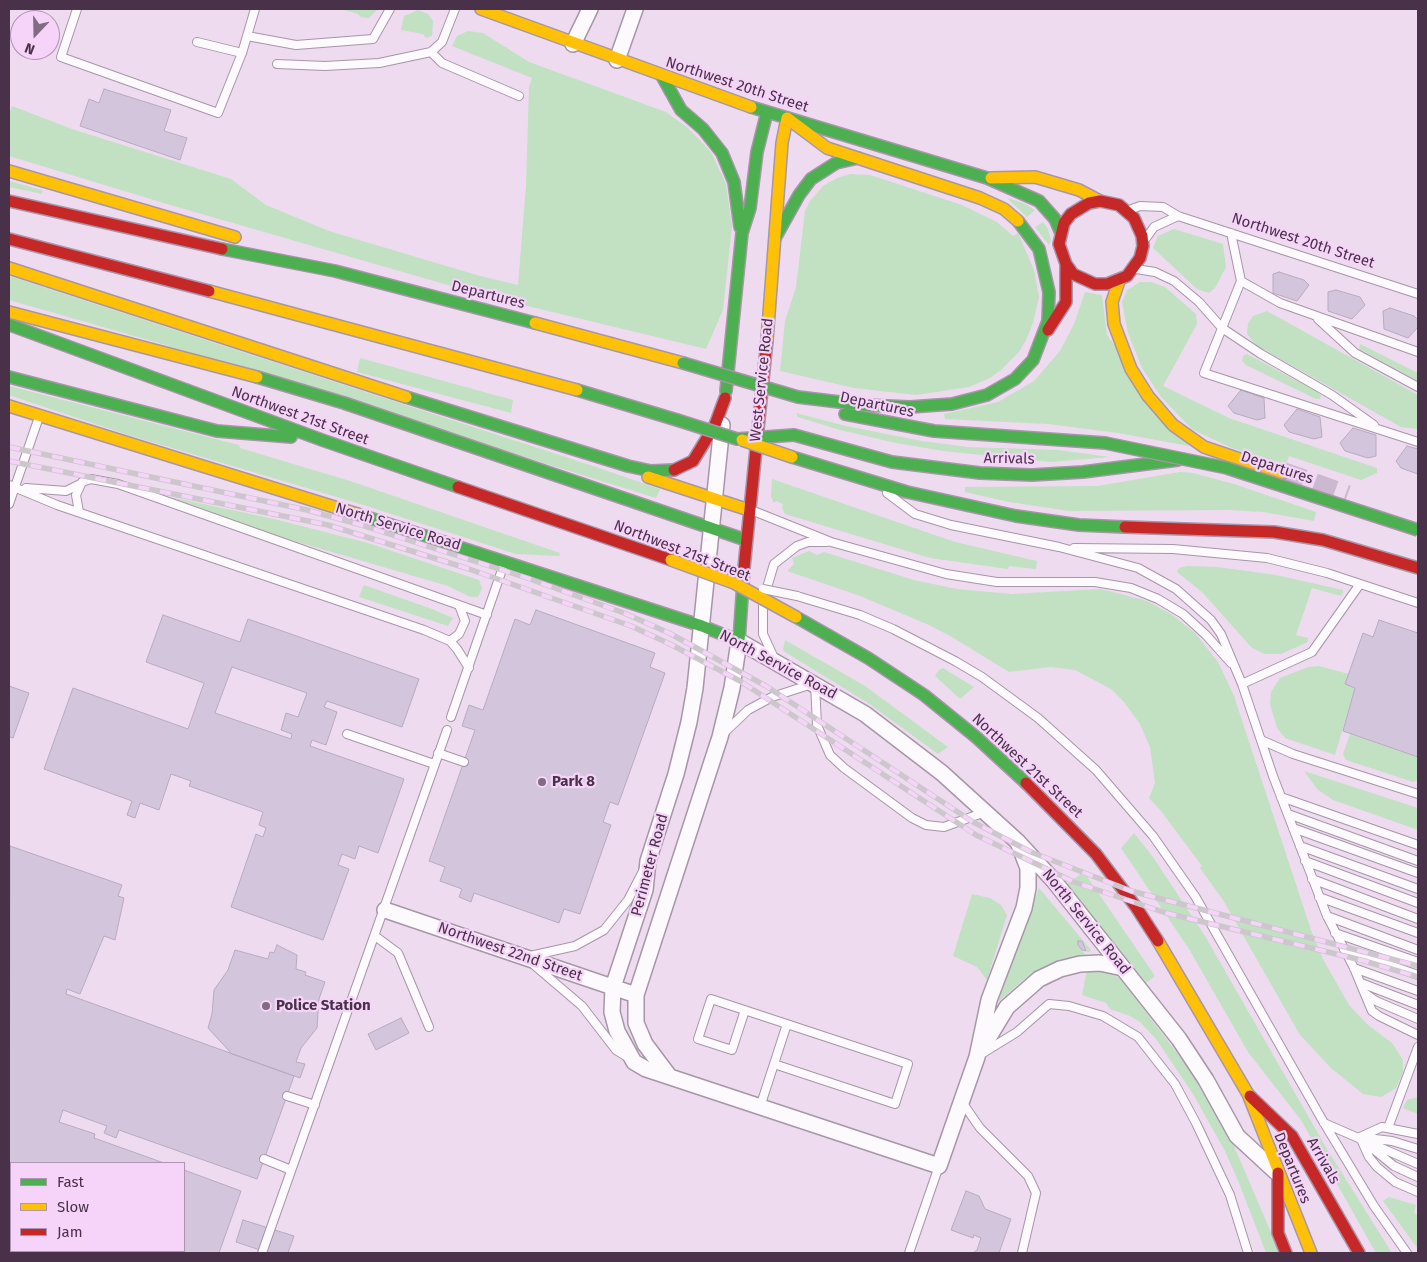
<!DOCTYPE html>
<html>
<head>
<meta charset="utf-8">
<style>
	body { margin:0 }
	#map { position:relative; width:1427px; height:1262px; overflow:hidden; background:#eedbf0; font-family:"Fira Sans",sans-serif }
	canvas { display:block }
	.frame { position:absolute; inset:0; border:10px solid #483149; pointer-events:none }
	.legend { position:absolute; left:10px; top:1162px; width:175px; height:90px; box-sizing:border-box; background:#f6d3f8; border:1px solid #b092b2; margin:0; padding:6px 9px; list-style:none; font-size:15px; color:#483149 }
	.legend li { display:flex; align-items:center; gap:10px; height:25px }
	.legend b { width:25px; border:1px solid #b092b2 }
	.north { position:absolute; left:10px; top:10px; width:50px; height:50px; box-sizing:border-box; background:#f6d3f8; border:1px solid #b092b2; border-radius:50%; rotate:201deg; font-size:14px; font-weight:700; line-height:20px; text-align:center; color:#483149 }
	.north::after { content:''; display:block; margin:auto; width:18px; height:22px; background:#826c83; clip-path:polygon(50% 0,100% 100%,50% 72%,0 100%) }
</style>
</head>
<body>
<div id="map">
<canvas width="1427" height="1262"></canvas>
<div class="frame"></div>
<ul class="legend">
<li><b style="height:6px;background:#4caf50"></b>Fast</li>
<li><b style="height:6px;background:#ffc107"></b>Slow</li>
<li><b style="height:6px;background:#c62828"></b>Jam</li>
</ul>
<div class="north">N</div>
</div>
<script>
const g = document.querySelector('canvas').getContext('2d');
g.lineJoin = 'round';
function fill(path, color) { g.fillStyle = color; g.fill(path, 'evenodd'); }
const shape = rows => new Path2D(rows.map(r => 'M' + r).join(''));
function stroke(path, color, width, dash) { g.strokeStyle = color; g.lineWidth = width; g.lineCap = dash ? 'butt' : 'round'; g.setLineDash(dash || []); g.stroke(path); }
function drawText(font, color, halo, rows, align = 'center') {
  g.font = font + ' "Fira Sans",sans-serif'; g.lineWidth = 4.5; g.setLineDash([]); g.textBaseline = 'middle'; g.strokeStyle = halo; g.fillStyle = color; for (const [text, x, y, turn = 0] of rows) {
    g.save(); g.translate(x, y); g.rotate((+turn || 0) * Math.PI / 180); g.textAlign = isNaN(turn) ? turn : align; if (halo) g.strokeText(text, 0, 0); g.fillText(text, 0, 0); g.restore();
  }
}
const green = shape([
	[341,9,378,9,369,18,361,17,358,14],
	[418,10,428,14,433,21,432,36,426,38,423,34,401,30,404,16],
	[468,31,483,33,529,62,666,112,688,128,711,152,726,184,732,226,723,310,706,349,486,296,167,204,9,156,9,114,12,106,72,129,231,179,266,205,329,231,480,276,518,285,526,186,529,87,532,78,452,46,457,36],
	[850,174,870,175,962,205,997,222,1013,236,1018,233,1034,270,1039,297,1033,323,1026,340,1019,352,1001,370,990,378,969,387,916,395,854,388,780,371,785,321,796,287,805,211,810,201,823,186,837,178],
	[9,181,42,190,42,194,9,187],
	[1007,198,1023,203,1035,210,1027,217],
	[1043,222,1048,229,1051,240,1049,245,1035,227],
	[1174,229,1223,244,1226,267,1215,288,1209,293,1197,289,1153,248,1158,236],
	[9,276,593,466,660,489,656,498,162,344,9,300],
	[1140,282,1151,282,1165,287,1196,314,1197,324,1163,386,1229,418,1377,468,1377,473,1361,480,1289,456,1285,467,1227,446,1192,429,1161,397,1142,368,1128,333,1122,302,1127,290],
	[1085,292,1102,295,1107,335,1189,446,1118,433,1048,424,945,419,944,414,998,402,1034,381,1060,351,1074,324],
	[1267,311,1418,395,1418,429,1401,427,1257,346,1247,334,1248,324,1253,316],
	[1360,344,1418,373,1418,381,1359,349],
	[1247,354,1316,391,1321,396,1320,399,1316,399,1246,365,1242,361,1243,356],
	[360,358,513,400,511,413,357,372],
	[9,386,239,445,240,448,350,481,560,553,559,556,516,554,357,503,125,434,9,395],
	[796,413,846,426,922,441,968,447,1058,450,1110,457,1051,462,943,451,896,443,840,430,798,417],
	[1180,472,1193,473,1234,484,1316,512,1314,521,1263,512,1230,510,1069,511,1009,502,965,492,965,487,1097,486],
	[772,479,955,542,1037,561,1036,569,1009,566,1008,569,930,558,785,514,782,508,783,504,776,501,774,503,771,497],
	[170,497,274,519,368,543,479,580,482,588,478,597,470,597,448,586,284,538],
	[809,551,817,555,824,552,914,580,957,589,1012,594,1101,589,1147,601,1171,614,1195,633,1218,662,1234,696,1311,930,1323,959,1349,1005,1368,1025,1392,1043,1403,1060,1403,1072,1396,1088,1381,1097,1363,1094,1331,1068,1300,1035,1223,900,1200,868,1202,866,1161,811,1149,798,1155,783,1150,747,1140,724,1124,702,1111,689,1075,670,1051,667,1009,672,952,637,929,625,860,596,787,571,794,564,792,558],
	[1188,566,1218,567,1276,575,1343,590,1343,593,1341,596,1312,588,1296,635,1308,638,1308,642,1281,654,1264,654,1251,647,1203,593,1177,572,1179,568],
	[364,585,432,609,453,618,448,626,359,597],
	[785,640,865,686,948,747,938,754,868,703,785,652,783,650],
	[1319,666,1349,674,1345,684,1355,688,1335,755,1285,738,1277,728,1270,704,1271,692,1280,678,1308,667],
	[943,668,974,687,960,699,935,676,939,670],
	[1350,734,1418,757,1418,780,1413,782,1346,760,1343,754],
	[1304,771,1418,808,1418,830,1333,800,1318,790],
	[1134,833,1153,857,1205,936,1327,1149,1392,1253,1376,1253,1301,1120,1248,1052,1189,949,1121,848],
	[1084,872,1155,976,1146,983,1067,884],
	[1039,888,1091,950,1088,953,1082,942,1078,941,1078,945,1087,957,1068,959,1033,974,1023,980,998,1002],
	[972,894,990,898,1001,905,1007,915,987,980,977,967,953,956],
	[1087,970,1110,973,1120,978,1189,1069,1233,1144,1280,1253,1266,1253,1239,1183,1225,1151,1193,1094,1156,1039,1140,1022,1130,1016,1110,1009,1106,1003,1082,995],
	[1418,1097,1418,1114,1403,1108,1407,1100],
	[1389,1197,1416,1205,1414,1213,1418,1216,1418,1249,1383,1201]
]);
const building = shape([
	[104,89,171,110,164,131,187,138,180,160,80,126,89,99,99,103,104,89],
	[1279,272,1304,280,1309,285,1297,301,1273,293,1273,274,1279,272],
	[1336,290,1360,297,1365,305,1352,319,1328,311,1328,292,1336,290],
	[1390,308,1414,316,1418,320,1418,327,1408,338,1384,329,1383,311,1390,308],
	[1241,390,1264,398,1265,418,1257,420,1234,413,1228,406,1241,390],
	[1297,409,1320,417,1322,437,1314,439,1289,432,1284,425,1297,409],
	[1353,428,1376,435,1376,456,1368,458,1345,451,1340,443,1353,428],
	[1407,446,1418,449,1418,474,1401,468,1396,461,1407,446],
	[536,610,655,653,650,667,665,673,618,805,610,802,603,822,611,825,580,914,564,909,559,923,474,893,471,902,459,897,462,889,440,881,445,867,429,861,475,730,462,726,469,705,483,710,515,619,530,625,536,610],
	[163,615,240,642,248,619,419,679,402,727,327,701,324,707,337,712,326,745,312,740,310,746,404,779,378,853,359,846,355,859,342,854,338,865,349,869,323,940,231,907,256,834,263,837,266,828,259,825,263,812,189,786,191,781,171,774,159,810,140,803,135,818,127,815,132,801,44,769,73,688,188,729,204,683,146,662,163,615],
	[232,667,307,693,298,717,286,713,281,730,292,734,291,739,215,713,232,667],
	[1379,620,1418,633,1418,757,1343,731,1355,688,1345,684,1363,633,1373,637,1379,620],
	[9,686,29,693,13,738,9,737,9,686],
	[10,846,122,885,118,896,124,898,115,940,104,936,80,994,67,989,66,994,294,1076,257,1179,119,1130,116,1138,104,1133,107,1126,63,1110,59,1122,95,1134,94,1138,164,1163,11,1163,11,1251,184,1251,184,1170,241,1191,219,1253,9,1253,10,846],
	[1078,941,1082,941,1086,951,1082,950,1078,945,1078,941],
	[277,945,297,955,296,969,306,972,305,975,325,982,319,999,317,1028,301,1048,296,1062,305,1064,300,1078,232,1054,208,1028,212,1014,214,990,228,970,235,950,268,959,270,952,274,953,277,945],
	[401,1018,409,1033,376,1050,368,1034,401,1018],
	[966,1191,979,1196,985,1209,1011,1219,999,1253,973,1253,977,1250,981,1238,974,1235,973,1238,951,1230,966,1191],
	[243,1220,294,1236,288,1253,269,1253,236,1242,243,1220]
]);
const primaryTunnel = shape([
	[1283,473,1347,496]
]);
const lane = shape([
	[77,9,61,57,218,113,242,53,255,9],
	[247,36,296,45,373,39,390,9],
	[197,42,242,53],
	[431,52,442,63,519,96],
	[277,64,325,66,379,63,431,52,442,42,455,9],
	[1129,210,1140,206,1163,207,1178,216,1418,294],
	[1231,233,1241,281,1204,373,1418,442],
	[1147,237,1154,227,1178,216],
	[1136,269,1155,272,1174,281,1199,302,1222,328,1261,354,1332,395,1374,425],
	[1241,281,1280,303,1418,352],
	[1318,319,1355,353,1418,387],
	[9,485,57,505,424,630,450,641,457,649,469,668],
	[26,488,66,491,80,484],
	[887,493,915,514,951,525,1059,547,1138,568,1176,589,1211,620,1221,634,1242,684,1273,776,1327,916,1354,968,1369,1004,1372,1011,1379,1016,1418,1035],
	[9,504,39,417],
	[751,510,831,542,946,574,997,582,1095,582,1131,588,1158,599,1183,614,1206,635,1231,663],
	[79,512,76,495,82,482,91,479,118,484,459,605,465,621,459,634,450,641],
	[1074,548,1173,549,1267,558,1327,573,1418,603],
	[797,596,860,615,893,629,955,661,982,677,1038,718,1096,770,1153,836,1195,896,1324,1123,1374,1206,1407,1253],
	[459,605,487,615],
	[774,658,763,634,763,601,774,564,797,546,808,542,827,542],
	[1242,684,1312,652,1360,584],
	[451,717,505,561],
	[724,733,748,710,772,697,815,683,817,725,830,755,844,768,912,818,926,825,944,827,985,812],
	[347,734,434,764],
	[1261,740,1293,754,1418,794],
	[438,753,464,762],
	[1281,797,1418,845],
	[1288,814,1418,861],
	[1293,828,1418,873],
	[1300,846,1418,889],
	[1305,861,1418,903],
	[1312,879,1418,919],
	[1319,897,1418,933],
	[1327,916,1418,950],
	[1335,933,1418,962],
	[375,936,398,953,429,1027],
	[1344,949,1418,975],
	[530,956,575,946,604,930,628,900,643,871],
	[534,965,582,1006,616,1050,629,1058],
	[1354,968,1418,991],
	[1361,983,1418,1005],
	[1366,994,1376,1001,1418,1019],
	[745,1010,732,1050,698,1039,711,999,908,1064,895,1104,774,1064],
	[983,1053,1017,1032,1049,1004,1069,1006,1103,1016,1138,1037,1175,1084,1196,1123,1230,1195,1248,1253],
	[287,1096,315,1105],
	[962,1102,980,1128,1028,1176,1036,1193,1022,1253],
	[760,1107,787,1024],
	[1324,1123,1418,1164],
	[1388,1128,1418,1047],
	[1360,1137,1369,1157,1377,1167,1395,1182,1418,1192],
	[1360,1137,1382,1127,1418,1134],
	[1367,1138,1392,1141,1418,1149],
	[1367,1144,1394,1166,1418,1177],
	[264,1159,291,1170],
	[262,1253,447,730],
	[909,1253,939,1166]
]);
const street = shape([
	[573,44,590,9],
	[617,60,635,9],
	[722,425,695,688,689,722,676,774,648,861,645,890,613,987,612,1012,617,1031,634,1062,646,1069,939,1166,977,1057,989,1000,1024,908,1028,888,1028,868,1018,842],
	[385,910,636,995],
	[984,1045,1007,1007,1039,979,1060,969,1080,964,1100,963,1123,968],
	[669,1076,645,1044,636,1023,636,995,720,737,732,688,739,641,865,714,942,773,1018,842,1054,881,1179,1039,1206,1080,1237,1136,1276,1172]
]);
const fast = shape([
	[662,76,681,110,703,129,722,153,734,182,740,227],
	[751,107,987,178,1039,201,1055,219,1061,233],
	[775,238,799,195,811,179,836,163,858,158],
	[222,249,335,271,535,323],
	[10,325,322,440,458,487],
	[9,377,217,431,291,437],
	[257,377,344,403,746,540],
	[577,390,677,420],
	[726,391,742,233,750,208,757,152,767,112],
	[406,397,628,466,651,471,674,470],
	[798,397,864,405,910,407,952,404,987,395,1015,379,1033,360,1048,321,1049,292,1039,249,1018,221],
	[845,414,934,431,1105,443],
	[794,435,892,462,980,473,1032,475,1083,472,1178,460],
	[792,457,907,492,1016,516,1079,525,1125,527],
	[357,514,702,626,739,641,744,568],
	[796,617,868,658,924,695,976,737,1026,783]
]);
const slow = shape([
	[481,9,751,107],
	[787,118,827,148,980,198,1004,209,1018,221],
	[9,171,235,237],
	[991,178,1035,177,1079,190,1100,201],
	[9,268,406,397],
	[1119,281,1112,302,1114,324,1131,369,1148,396,1173,425,1204,447,1263,467],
	[209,291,577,390],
	[9,312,257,377],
	[535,323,683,363],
	[767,340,782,143,787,118],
	[9,406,357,514],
	[1247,467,1283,473],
	[648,477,749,510],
	[1158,941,1248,1094,1311,1253]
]);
const jam = shape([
	[9,201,222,249],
	[9,239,209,291],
	[1048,330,1066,302,1066,264,1059,244,1064,223,1071,214,1089,203,1100,201,1119,205,1134,218,1142,236,1143,246,1140,258,1127,276,1107,284,1095,284,1073,274,1066,264],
	[674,470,693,461,715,425,725,398],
	[458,487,671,560],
	[1125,527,1274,532,1323,540,1418,568],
	[744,568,767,340],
	[1026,783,1096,854,1136,907,1158,941],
	[1250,1096,1292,1136,1359,1253],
	[1278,1173,1278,1233,1286,1253]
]);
const rail = shape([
	[9,447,307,510,361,525,527,578,624,613,669,633,766,686,973,822,1031,852,1131,891,1418,966],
	[9,461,328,525,469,569,631,626,670,644,740,681,976,835,1074,882,1166,913,1361,960,1418,977]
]);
const laneBridge = shape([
	[763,589,797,596]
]);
const fastBridge = shape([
	[683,363,798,397],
	[677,420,737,439,794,435],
	[1105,443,1227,468,1418,530]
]);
const slowBridge = shape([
	[742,440,792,457],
	[671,560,734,583,796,617]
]);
const markers = [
	[542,782,5,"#826c83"],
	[266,1006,5,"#826c83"]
];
const streetNames = [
	["Northwest 20th Street",737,85,18],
	["Northwest 20th Street",1303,241,18],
	["Departures",488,295,14],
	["West Service Road",762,380,-84],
	["Departures",877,405,12],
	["Northwest 21st Street",300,416,20],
	["Arrivals",1009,459,1],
	["Departures",1277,468,18],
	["North Service Road",398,527,17],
	["Northwest 21st Street",682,551,21],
	["North Service Road",778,665,28],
	["Northwest 21st Street",1027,766,43],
	["Perimeter Road",650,865,-75],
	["North Service Road",1086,922,51],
	["Northwest 22nd Street",510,952,19],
	["Arrivals",1323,1161,60],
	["Departures",1292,1168,68]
];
const poiNames = [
	["Park 8",552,782],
	["Police Station",276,1006]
];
fill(green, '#c1e1c2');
fill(building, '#d3c5dc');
stroke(building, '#b8aac0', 1);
stroke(primaryTunnel, '#cdb9cf', 22, [22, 11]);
stroke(lane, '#a795a8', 10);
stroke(street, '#a795a8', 18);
stroke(fast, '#a795a8', 14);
stroke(slow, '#a795a8', 14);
stroke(jam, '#a795a8', 14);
stroke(lane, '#fcfafd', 8);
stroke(street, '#fcfafd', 15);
stroke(fast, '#4caf50', 11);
stroke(slow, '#ffc107', 11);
stroke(jam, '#c62828', 11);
stroke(rail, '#cdc7cd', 5.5);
stroke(rail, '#f6d3f8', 4, [11]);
stroke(laneBridge, '#a795a8', 10, []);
stroke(fastBridge, '#a795a8', 14, []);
stroke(slowBridge, '#a795a8', 14, []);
stroke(laneBridge, '#fcfafd', 8);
stroke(fastBridge, '#4caf50', 11);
stroke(slowBridge, '#ffc107', 11);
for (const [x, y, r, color] of markers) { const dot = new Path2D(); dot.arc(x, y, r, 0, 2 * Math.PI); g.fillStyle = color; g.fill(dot); stroke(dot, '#f6d3f8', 2); }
drawText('15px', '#483149', '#f6d3f8', streetNames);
drawText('bold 15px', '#483149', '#f6d3f8', poiNames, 'left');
</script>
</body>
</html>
